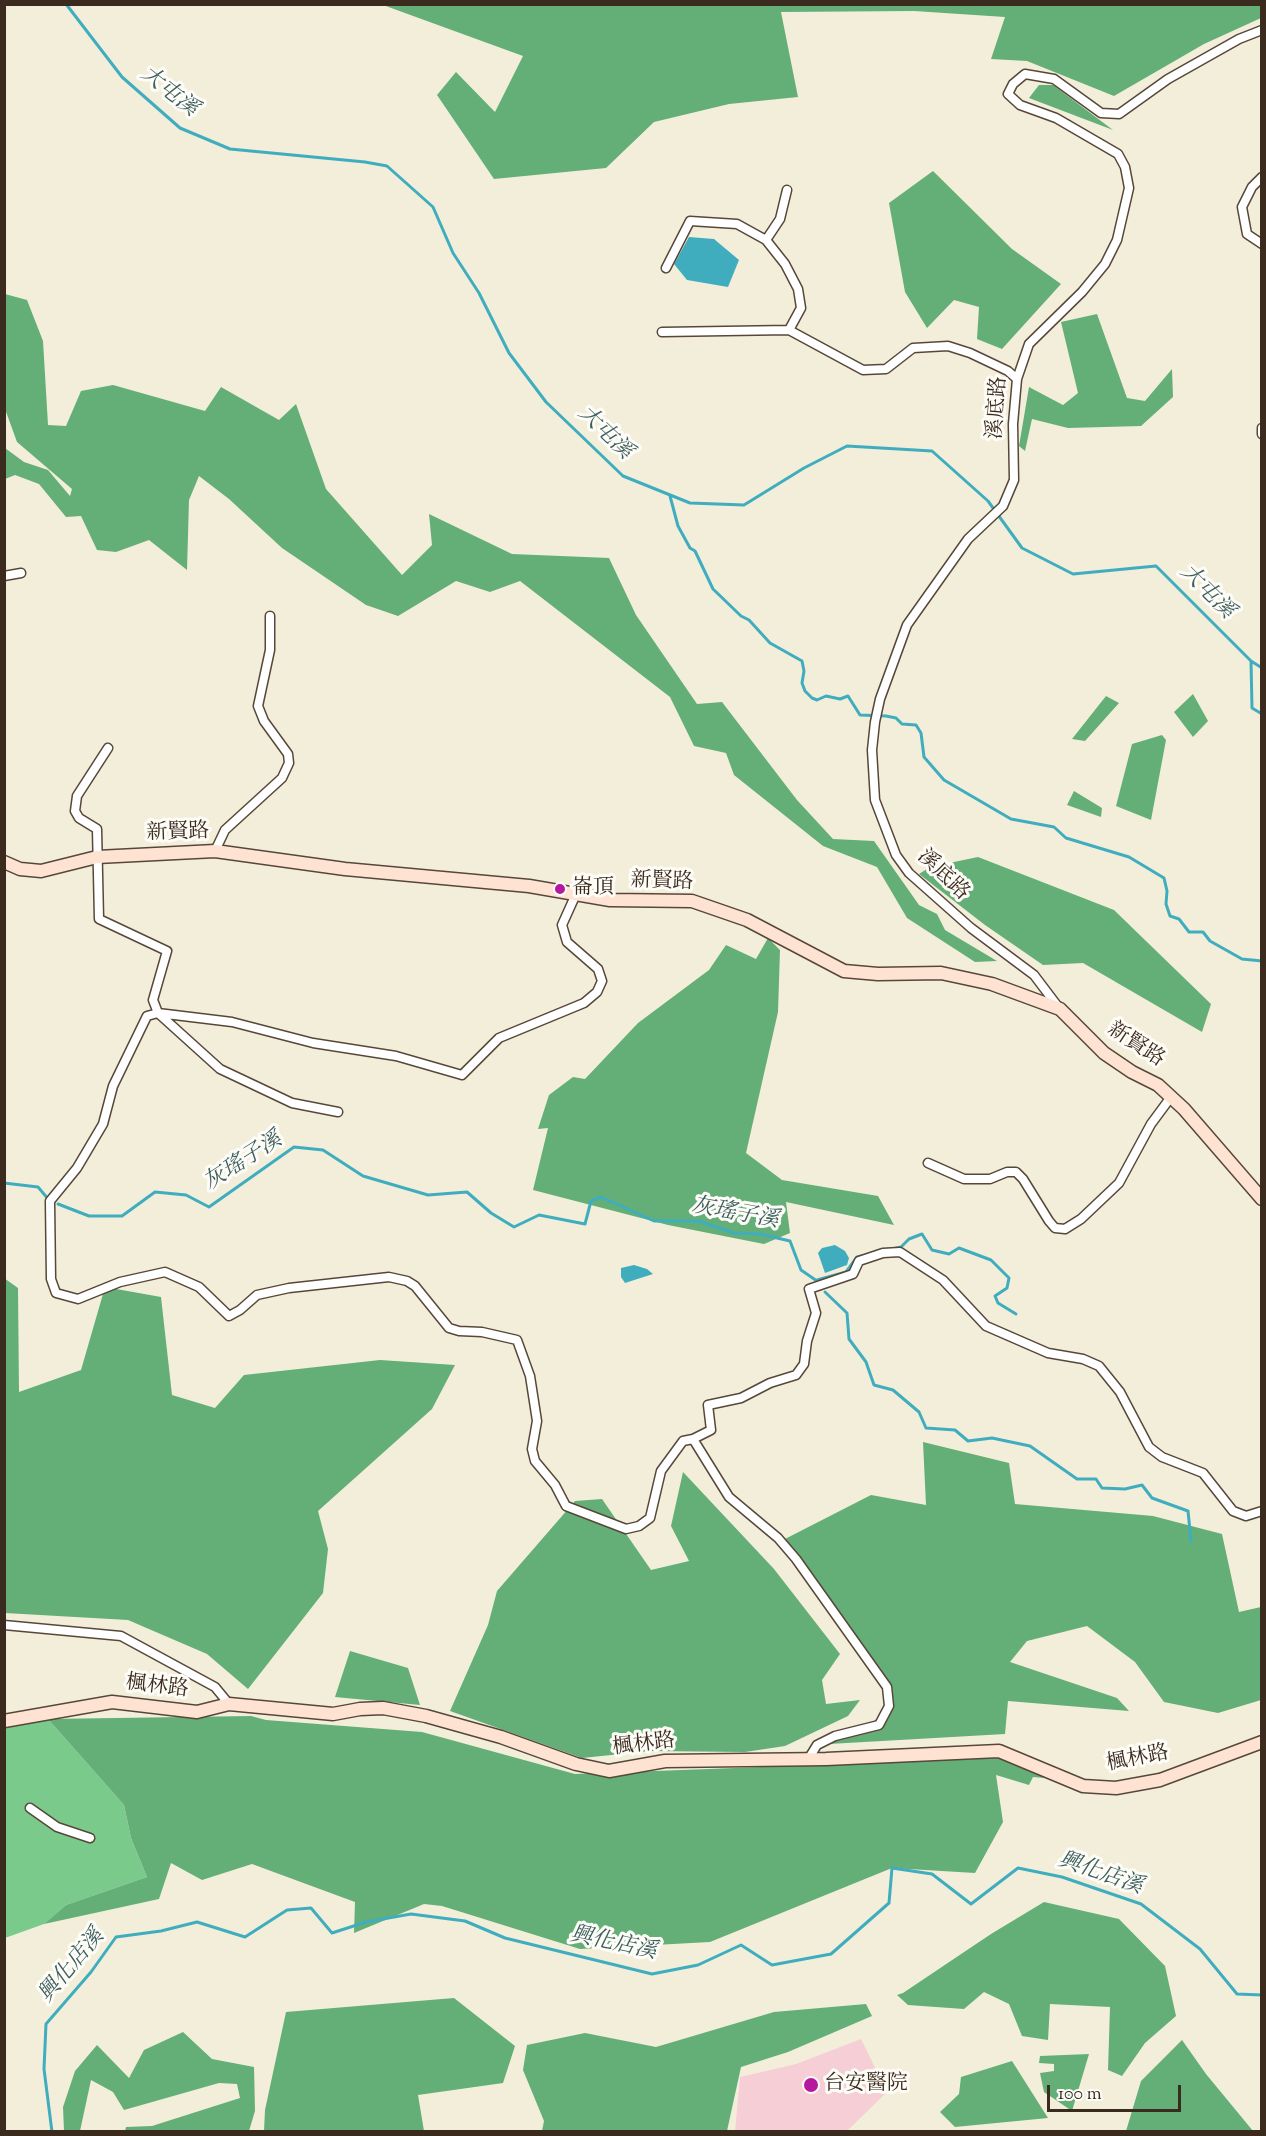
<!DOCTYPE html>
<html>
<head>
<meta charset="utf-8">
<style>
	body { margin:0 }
	#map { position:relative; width:1266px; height:2136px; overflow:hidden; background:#f3eeda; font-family:"Sorts Mill Goudy",serif }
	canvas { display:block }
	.frame { position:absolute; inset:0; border:6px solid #3b2a1e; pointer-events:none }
	.scale { position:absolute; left:1047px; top:2085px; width:134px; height:27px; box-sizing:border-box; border:3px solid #3b2a1e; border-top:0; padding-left:8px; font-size:18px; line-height:21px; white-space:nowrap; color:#3b2a1e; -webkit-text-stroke:4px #fdfcf7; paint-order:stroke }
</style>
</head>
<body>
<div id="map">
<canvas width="1266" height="2136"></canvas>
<div class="frame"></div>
<div class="scale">100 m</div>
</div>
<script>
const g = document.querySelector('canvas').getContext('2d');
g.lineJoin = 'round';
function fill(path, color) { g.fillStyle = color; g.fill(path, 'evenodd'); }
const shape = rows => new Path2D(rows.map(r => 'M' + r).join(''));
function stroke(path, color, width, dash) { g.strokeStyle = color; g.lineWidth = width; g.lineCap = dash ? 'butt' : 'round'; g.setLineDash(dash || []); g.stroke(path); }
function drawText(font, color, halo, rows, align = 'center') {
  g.font = font + ' "Sorts Mill Goudy","Noto Serif TC",serif'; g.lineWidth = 6; g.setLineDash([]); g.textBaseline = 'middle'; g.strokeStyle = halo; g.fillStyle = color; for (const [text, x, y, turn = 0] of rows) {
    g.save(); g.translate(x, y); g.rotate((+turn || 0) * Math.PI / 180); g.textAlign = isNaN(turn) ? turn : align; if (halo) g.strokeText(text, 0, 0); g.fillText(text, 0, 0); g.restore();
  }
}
const built = shape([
	[861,2039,887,2092,847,2131,735,2131,740,2077,796,2064]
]);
const green = shape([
	[5,1718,48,1719,124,1805,131,1838,147,1877,66,1905,44,1924,5,1938]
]);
const forest = shape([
	[1261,4,1261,18,1204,44,1114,96,1027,61,991,59,1005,17,914,11,781,12,798,97,729,104,654,122,606,168,494,179,437,95,456,72,495,112,523,56,383,5],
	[1039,85,1053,85,1113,130,1029,98],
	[933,171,1012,249,1061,284,1002,349,977,339,979,307,954,300,927,328,905,292,889,203],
	[5,294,27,300,43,341,48,425,66,426,81,391,113,385,205,411,221,387,279,420,296,404,326,489,402,575,432,545,429,514,512,554,609,558,636,615,697,704,722,702,797,800,833,839,874,841,919,905,937,914,945,930,997,961,975,962,907,918,877,867,823,846,734,775,726,753,694,746,670,697,520,581,490,592,456,581,398,616,366,605,282,548,229,499,199,476,189,500,187,570,149,540,116,552,97,550,81,516,66,517,39,484,15,475,5,479,5,448,24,462,48,470,70,496,72,489,17,442,5,409],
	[1097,314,1127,398,1145,401,1172,369,1173,397,1141,426,1068,428,1032,419,1025,451,1019,446,1029,387,1063,405,1078,393,1061,322],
	[1193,694,1208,721,1193,737,1174,712],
	[1106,696,1119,703,1085,741,1072,739],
	[1162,735,1166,740,1151,820,1116,806,1132,744],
	[1074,791,1102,808,1101,817,1067,805],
	[978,857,1114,910,1211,1004,1202,1032,1083,963,1043,965,985,925,919,874,930,867],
	[768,938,780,950,778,1012,746,1153,782,1180,878,1196,894,1225,786,1202,790,1233,764,1244,668,1225,533,1190,548,1128,538,1129,549,1095,573,1077,585,1079,638,1023,709,970,726,945,756,959],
	[4,1278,18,1288,19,1392,81,1370,105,1287,161,1297,172,1395,215,1408,244,1375,380,1360,455,1365,432,1409,318,1511,328,1549,323,1593,248,1689,207,1654,128,1620,5,1613],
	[923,1442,1009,1463,1015,1504,1153,1516,1222,1534,1239,1612,1261,1607,1261,1700,1218,1713,1164,1702,1135,1662,1087,1626,1027,1641,1010,1662,1117,1698,1129,1711,1008,1701,1005,1734,829,1744,891,1712,876,1674,783,1540,871,1495,926,1505],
	[683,1472,774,1569,840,1654,822,1680,826,1704,860,1700,848,1716,785,1746,745,1752,650,1751,582,1758,450,1711,488,1625,497,1591,575,1501,602,1499,651,1570,689,1561,671,1526],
	[350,1651,408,1668,420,1705,335,1697],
	[251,1716,266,1720,422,1732,575,1774,1001,1758,1056,1779,1033,1777,1029,1785,996,1775,1003,1822,975,1873,892,1868,710,1942,580,1949,442,1906,424,1904,354,1933,355,1902,252,1864,202,1880,171,1863,159,1899,44,1924,66,1905,147,1877,131,1838,124,1805,48,1719],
	[1044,1902,1119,1919,1165,1966,1176,2016,1145,2043,1122,2076,1108,2070,1110,2007,1050,2004,1048,2040,1022,2036,1009,2004,984,1992,964,2009,908,2005,897,1995,903,1993,991,1934],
	[454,1998,515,2046,503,2083,418,2095,424,2131,264,2131,265,2110,286,2012],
	[866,2004,872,2016,788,2052,741,2067,727,2131,542,2131,544,2121,523,2070,527,2045,585,2033,656,2047,774,2012],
	[183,2032,212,2059,254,2067,255,2111,249,2131,125,2131,126,2127,152,2126,240,2098,237,2084,219,2083,124,2110,113,2092,91,2080,80,2131,64,2131,63,2107,75,2071,97,2045,129,2078,144,2050],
	[1182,2040,1206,2074,1253,2131,1126,2131,1141,2081],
	[1089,2054,1072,2111,1044,2092,1040,2073,1054,2071,1054,2064,1039,2063,1040,2056],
	[1012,2061,1048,2118,955,2127,940,2112,959,2094,961,2077]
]);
const water = shape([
	[689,237,714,239,739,260,728,287,687,280,674,264],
	[835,1245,845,1251,849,1258,847,1265,825,1273,818,1253,822,1248],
	[634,1265,647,1269,653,1274,625,1283,621,1277,621,1268]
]);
const stream = shape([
	[66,4,122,77,180,128,230,149,365,162,387,166,433,207,453,253,479,293,509,353,546,402,623,476,690,503,744,505,804,468,847,446,932,451,988,501,1022,548,1073,574,1156,566,1251,661,1252,708,1262,714],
	[670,496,678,526,690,548,695,551,713,589,741,616,749,620,770,643,802,661,804,671,802,683,805,691,812,698,817,700,826,696,840,699,848,696,860,715,886,716,896,718,902,724,916,725,921,733,924,757,944,780,1011,819,1054,827,1066,838,1129,857,1164,878,1167,891,1166,904,1170,916,1179,919,1189,932,1203,932,1210,941,1242,959,1262,961],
	[1251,661,1262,668],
	[4,1183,38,1187,49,1200],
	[58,1204,89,1216,122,1216,155,1192,186,1195,209,1207,294,1147,323,1150,363,1176,428,1195,467,1192,491,1213,514,1227,539,1215,585,1224,591,1201,601,1197,654,1221,698,1221,734,1233,760,1234,790,1241,801,1270,817,1281],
	[817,1280,846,1272,857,1257,901,1247,909,1239,922,1234,932,1250,949,1254,959,1248,991,1260,1009,1278,1007,1288,995,1296,998,1303,1016,1314],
	[825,1292,847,1313,849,1339,866,1362,874,1385,893,1390,919,1412,926,1428,955,1430,968,1441,992,1438,1030,1446,1077,1479,1096,1479,1102,1488,1125,1489,1142,1485,1152,1498,1188,1511,1191,1541],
	[52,2132,44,2069,46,2024,91,1972,116,1937,161,1931,197,1922,245,1937,287,1910,311,1908,332,1933,366,1922,411,1914,465,1921,505,1938,652,1974,698,1965,741,1945,772,1965,831,1954,889,1903,892,1868,932,1874,971,1904,1018,1868,1062,1877,1141,1904,1200,1949,1237,1994,1262,1995]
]);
const street = shape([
	[1262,177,1252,187,1242,207,1247,234,1262,244],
	[766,240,780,219,787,190],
	[666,268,690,221,737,224,766,240,785,264,798,289,801,308,789,330],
	[662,332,789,330,863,370,886,369,913,348,948,346,970,353,1008,371,1017,379],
	[1262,428,1262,434],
	[4,576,21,573],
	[108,748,77,796,75,811,79,818,97,829,99,919,167,951,153,1000,158,1013,220,1069,292,1103,338,1112],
	[215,851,225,830,282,778,289,763,288,754,264,721,258,706,270,650,270,616],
	[576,894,562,925,567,942,598,969,602,981,597,992,584,1003,499,1038,462,1075,396,1056,313,1043,232,1022,158,1013,147,1016,113,1086,103,1124,77,1168,50,1201,51,1279,56,1293,78,1299,120,1282,165,1272,199,1287,229,1316,240,1310,257,1295,289,1288,389,1277,407,1281,415,1286,449,1328,459,1331,482,1332,517,1340,530,1376,537,1421,532,1449,535,1461,555,1485,566,1506,626,1529,639,1526,650,1518,661,1471,683,1441,693,1439,729,1497,778,1538,796,1559,887,1687,889,1706,879,1725,835,1736,817,1745,809,1758],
	[1059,1008,1034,975,971,928,909,873,896,855,875,800,872,750,875,722,880,699,907,625,968,539,1003,506,1014,480,1013,424,1017,379,1029,344,1082,292,1105,264,1117,240,1129,188,1125,167,1118,154,1056,118,1020,105,1008,94,1013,84,1025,74,1054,79,1101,113,1119,114,1168,79,1239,39,1262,30],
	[928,1163,964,1179,990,1179,1007,1172,1016,1172,1023,1179,1049,1221,1055,1228,1065,1229,1081,1219,1119,1183,1151,1124,1171,1097],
	[693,1439,711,1430,708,1405,741,1398,770,1383,796,1375,804,1364,807,1341,816,1313,809,1289,853,1274,859,1261,883,1253,900,1252,943,1280,986,1326,1048,1353,1083,1359,1099,1366,1120,1392,1149,1447,1162,1457,1203,1473,1233,1511,1246,1516,1262,1511],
	[4,1625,121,1636,215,1687,229,1704],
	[30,1808,57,1827,90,1838]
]);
const secondary = shape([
	[4,862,20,869,41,871,97,857,215,851,345,869,529,886,610,900,692,901,747,920,844,971,878,974,941,973,992,984,1060,1009,1104,1053,1132,1072,1158,1085,1184,1109,1262,1199],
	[4,1721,112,1702,197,1712,229,1704,333,1714,360,1709,383,1708,426,1716,501,1737,576,1764,609,1771,665,1761,826,1759,999,1751,1083,1786,1116,1788,1160,1780,1262,1742]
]);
const markers = [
	[560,889,6,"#b5179e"],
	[811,2085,8,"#b5179e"]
];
const streetNames = [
	["溪底路",999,408,-86],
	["新賢路",178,834,-2],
	["溪底路",942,876,44],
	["新賢路",662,883,2],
	["新賢路",1135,1046,33],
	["楓林路",157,1688,7],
	["楓林路",644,1746,-7],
	["楓林路",1138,1760,-11]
];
const poiNames = [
	["崙頂",572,889],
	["台安醫院",824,2085]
];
const waterNames = [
	["大屯溪",168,93,38],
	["大屯溪",604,434,44],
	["大屯溪",1206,593,45],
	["灰瑤子溪",244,1163,-33],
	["灰瑤子溪",735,1215,10],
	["興化店溪",1100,1875,19],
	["興化店溪",613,1945,12],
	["興化店溪",73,1967,-50]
];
fill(built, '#f6cfd6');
fill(green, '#7acb8b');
fill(forest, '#63af77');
fill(water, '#40adbf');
stroke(stream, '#40adbf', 3);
stroke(street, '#57473a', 11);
stroke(secondary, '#57473a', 15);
stroke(street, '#fff', 8);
stroke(secondary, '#fee3d2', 12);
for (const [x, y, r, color] of markers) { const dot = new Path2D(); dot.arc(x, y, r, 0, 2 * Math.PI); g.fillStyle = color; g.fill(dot); stroke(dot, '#fdfcf7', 2); }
drawText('21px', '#3b2a1e', '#fdfcf7', streetNames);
drawText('21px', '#3b2a1e', '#fdfcf7', poiNames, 'left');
drawText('italic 22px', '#3d5e5e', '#fdfcf7', waterNames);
</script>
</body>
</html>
